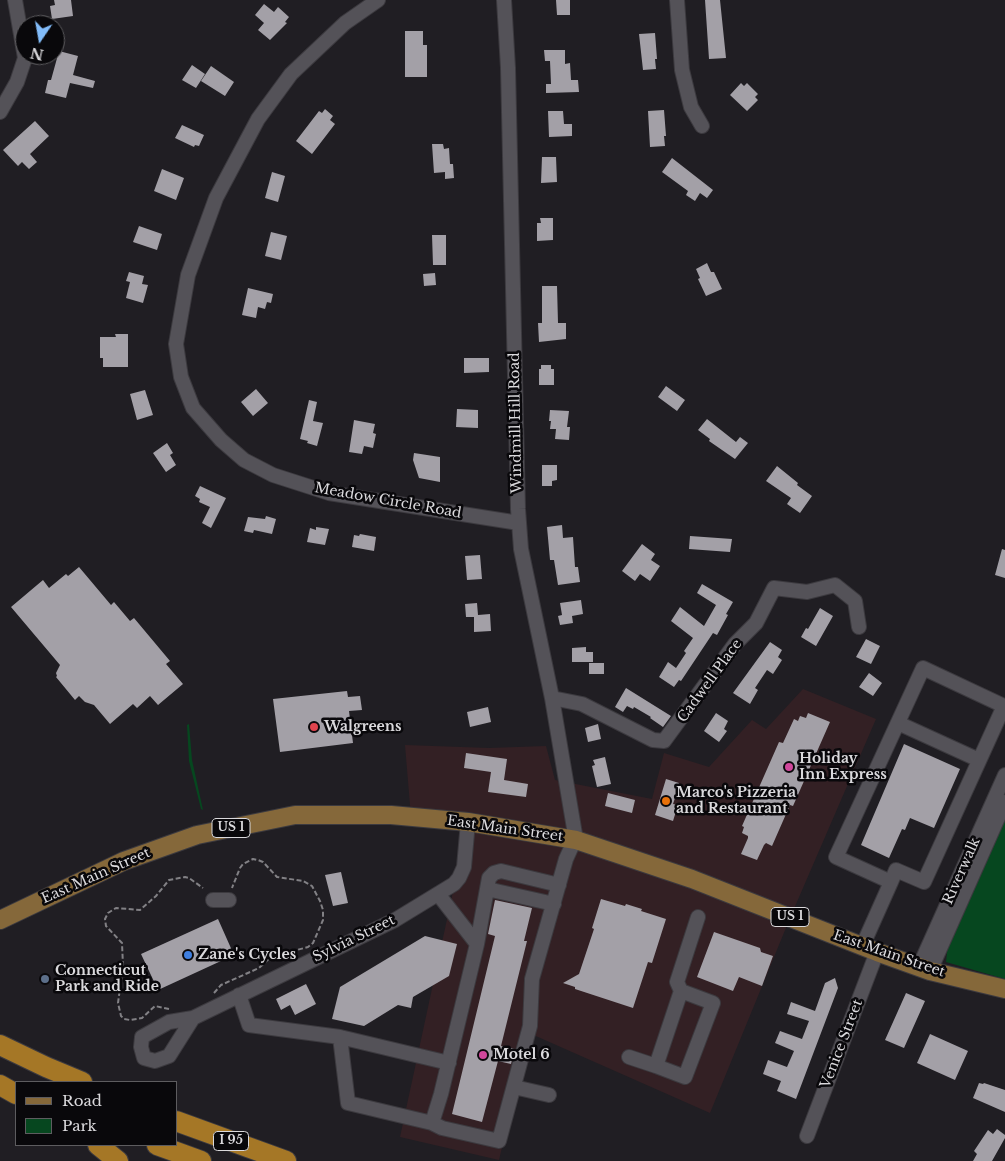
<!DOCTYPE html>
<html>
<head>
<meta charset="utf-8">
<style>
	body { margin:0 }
	#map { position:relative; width:1005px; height:1161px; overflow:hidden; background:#201e23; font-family:"Libre Baskerville",serif }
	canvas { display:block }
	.legend { position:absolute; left:15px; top:1081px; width:162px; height:65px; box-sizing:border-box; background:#09080b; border:1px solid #5d5c5f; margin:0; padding:6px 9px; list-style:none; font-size:15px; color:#dad9dc }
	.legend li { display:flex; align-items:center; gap:10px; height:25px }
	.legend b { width:25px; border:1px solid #5d5c5f }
	.north { position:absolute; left:15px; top:15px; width:50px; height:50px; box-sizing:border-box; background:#09080b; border:1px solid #5d5c5f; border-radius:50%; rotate:192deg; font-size:14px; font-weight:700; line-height:20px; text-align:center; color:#dad9dc }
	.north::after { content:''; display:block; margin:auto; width:18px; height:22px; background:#82bcfa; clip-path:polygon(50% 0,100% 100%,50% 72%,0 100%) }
</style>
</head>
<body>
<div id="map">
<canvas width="1005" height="1161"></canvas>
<ul class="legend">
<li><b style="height:6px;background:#85683a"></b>Road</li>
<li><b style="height:14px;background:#06471f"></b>Park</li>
</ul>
<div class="north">N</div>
</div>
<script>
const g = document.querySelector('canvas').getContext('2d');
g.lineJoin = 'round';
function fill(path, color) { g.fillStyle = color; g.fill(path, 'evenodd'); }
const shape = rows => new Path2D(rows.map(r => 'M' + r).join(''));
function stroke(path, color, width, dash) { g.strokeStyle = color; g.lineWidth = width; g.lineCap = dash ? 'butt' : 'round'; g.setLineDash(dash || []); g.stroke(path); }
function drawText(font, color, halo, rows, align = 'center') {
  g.font = font + ' "Libre Baskerville",serif'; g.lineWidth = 5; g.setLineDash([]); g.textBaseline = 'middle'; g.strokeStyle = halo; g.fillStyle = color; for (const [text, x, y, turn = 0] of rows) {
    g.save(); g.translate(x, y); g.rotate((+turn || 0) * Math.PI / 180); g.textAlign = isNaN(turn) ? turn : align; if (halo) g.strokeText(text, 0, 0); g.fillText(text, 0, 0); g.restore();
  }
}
const commercial = shape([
	[803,689,876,719,790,918,710,1113,529,1033,499,1160,400,1137,468,822,411,817,405,745,489,748,546,746,555,780,652,799,664,753,709,767,752,720,766,729]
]);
const green = shape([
	[189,724,192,760,203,810,201,809,189,761,187,725],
	[1005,817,1005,979,946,962,948,943]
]);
const building = shape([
	[54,0,71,0,73,16,52,19,50,6,55,5],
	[556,0,570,0,570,15,557,15],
	[705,0,720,0,726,58,709,59],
	[264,4,274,12,278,7,289,17,285,22,287,23,270,40,258,30,264,23,255,15],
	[405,31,423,31,423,45,427,45,427,77,405,77],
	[655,33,657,59,655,59,656,69,643,70,639,34],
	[544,50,565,50,565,64,570,63,571,80,578,80,579,92,546,93,546,84,551,84,550,61,545,61],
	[59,51,78,56,73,75,95,81,93,88,70,83,66,98,45,93,48,80,51,80],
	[192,65,205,74,196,88,182,80],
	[211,66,234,82,225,96,201,81],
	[741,83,744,86,747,83,758,94,755,97,758,100,747,111,730,95],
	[325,109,333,116,330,120,335,124,312,154,296,141,319,111,322,113],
	[664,110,666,136,664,136,665,146,650,147,648,111],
	[548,111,563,111,564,124,572,124,572,136,549,137],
	[35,121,49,136,30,154,37,162,29,169,22,162,18,166,3,150],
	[182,125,204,135,199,146,195,145,194,147,175,138],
	[432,144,443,144,444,149,449,148,450,164,453,164,454,178,445,179,445,172,434,173],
	[542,157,556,157,557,182,541,183],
	[672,158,713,190,707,198,700,193,695,201,686,195,688,191,662,172],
	[162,169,184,178,176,200,154,191],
	[272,172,285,176,278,202,265,198],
	[540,218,553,218,553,240,537,241,537,223,541,223],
	[139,226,162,234,157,250,133,242],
	[271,232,287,236,281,260,265,256],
	[432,235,446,235,446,265,433,265],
	[707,263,711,272,714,272,722,289,706,296,698,279,700,278,696,269],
	[129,272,144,276,142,284,148,285,143,303,126,298,130,282,126,281],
	[435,273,436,285,424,286,423,274],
	[542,286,557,286,558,323,566,323,566,339,539,342,538,323,542,323],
	[248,288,273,294,271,303,267,302,265,309,258,307,256,318,242,315],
	[115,334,128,334,128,367,103,367,103,358,100,358,100,337,116,337],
	[464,358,489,358,489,372,464,373],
	[541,365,551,365,551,369,554,369,554,385,539,385,539,369,541,369],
	[666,386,685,400,677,411,658,397],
	[256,389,268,403,253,416,241,402],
	[145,390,153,415,137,420,130,394],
	[309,400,317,402,313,421,323,423,317,446,307,443,308,441,300,439],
	[457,409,478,410,478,428,456,427],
	[550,410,569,411,567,427,570,427,569,440,555,439,556,429,550,429,551,421,549,421],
	[707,419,736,442,740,437,748,443,735,459,709,441,710,439,698,430],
	[354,420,375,424,373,433,376,434,373,448,364,446,362,454,349,452],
	[167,443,173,453,170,455,176,465,166,472,153,453],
	[414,453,440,457,440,482,419,478,413,460],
	[542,465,557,465,557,480,552,481,552,486,542,486],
	[777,466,798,483,797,485,812,496,800,513,787,504,791,498,766,481],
	[200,486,226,498,211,528,202,523,210,507,199,502,200,499,195,496],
	[266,516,276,519,272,534,254,530,253,533,244,531,248,517,265,519],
	[562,525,563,538,573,537,575,567,578,567,580,582,558,585,554,560,550,560,547,527],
	[316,527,329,529,325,545,307,542,310,528,316,530],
	[360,534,376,537,374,551,352,547,354,535,359,536],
	[690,536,732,539,730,552,689,549],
	[642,544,655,554,651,560,660,566,650,581,640,574,635,581,622,571],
	[1002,549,1005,550,1005,578,995,575],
	[480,555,482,579,467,580,465,556],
	[79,567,111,605,114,602,130,621,134,618,170,661,166,664,183,684,158,705,150,696,137,708,133,704,110,724,94,705,85,702,79,696,75,700,56,677,57,676,56,673,60,665,11,607,43,580,49,588,66,574,68,576],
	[702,584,733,602,726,614,728,615,717,635,713,633,681,681,679,680,674,687,659,677,668,662,676,668,686,653,684,651,693,638,671,621,680,607,704,626,716,605,697,593],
	[581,600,583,614,572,616,573,623,560,625,558,616,562,615,560,603],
	[477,603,478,615,490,614,491,631,474,632,474,617,466,617,465,604],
	[820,608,833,616,816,646,801,637,806,628,808,629],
	[866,639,880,646,871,664,856,657],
	[770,642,782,650,778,657,782,660,773,674,767,670,755,688,758,690,750,704,733,693],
	[586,647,586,652,593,652,593,662,572,662,572,648],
	[589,663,604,663,604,674,589,674],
	[869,673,882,683,873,696,859,687],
	[626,688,671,716,663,727,650,718,651,717,634,707,633,709,627,706,623,712,615,707],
	[347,691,348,697,360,696,362,710,349,711,353,743,280,752,273,699],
	[488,707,491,722,470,727,467,712],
	[716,713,728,721,724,729,727,731,719,742,704,731],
	[808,713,830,722,793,806,790,805,772,846,766,843,764,845,757,860,741,854,748,838,748,836,742,833,744,827,742,826,779,742,783,743,794,719,798,721,800,716,806,718],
	[598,724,601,739,588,742,585,728],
	[904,744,960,769,934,828,910,818,905,830,902,829,889,858,861,845],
	[466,753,507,759,504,780,528,784,526,797,488,792,491,772,464,768],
	[605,757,611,784,597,787,592,766,595,765,593,760],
	[666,779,679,783,678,786,679,786,673,804,678,805,673,821,655,815],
	[608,793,635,800,632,813,605,806],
	[341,872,348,903,333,906,325,875],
	[601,899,625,906,626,904,642,909,641,911,666,919,652,963,648,962,633,1008,575,989,575,987,563,983,579,974,594,929,592,928],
	[495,900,532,908,524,941,527,941,501,1046,515,1049,511,1064,498,1061,482,1122,452,1114,495,936,488,934],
	[218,919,234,955,158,990,141,954],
	[714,932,760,948,761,952,773,956,762,986,739,977,733,991,697,977],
	[425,936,457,944,449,976,413,997,411,1008,398,1005,364,1026,332,1019,340,987],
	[835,978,838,988,796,1099,784,1094,777,1091,781,1081,763,1074,768,1060,787,1067,794,1051,775,1043,780,1031,802,1039,809,1021,787,1014,791,1002,815,1011,825,983],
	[306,984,316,1004,295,1015,290,1005,281,1010,276,999],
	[906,993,925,1001,904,1048,885,1040],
	[930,1034,968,1051,955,1080,917,1063],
	[979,1083,983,1084,984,1083,1005,1090,1005,1112,973,1098],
	[997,1129,1005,1135,1005,1138,992,1161,973,1161,977,1154,974,1151,988,1130,993,1134]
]);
const path = shape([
	[214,993,221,985,259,968,272,956,278,952,293,951,308,947,313,943,323,920,323,910,320,901,312,886,303,881,277,877,263,862,258,860,253,859,243,864,240,868,232,888],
	[169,1009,155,1006,142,1018,130,1020,124,1019,121,1016,118,1003,123,966,122,943,106,926,105,919,108,913,116,908,140,910,156,896,169,880,185,877,189,878,203,888]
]);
const minor = shape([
	[378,0,345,23,291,74,258,119,216,198,188,275,176,344,181,377,193,408,221,440,244,460,273,475,329,493,519,523],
	[677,0,682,70,691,107,702,126],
	[0,112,17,82,25,58,15,0],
	[552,698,582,704,653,740,664,741,735,644,756,623,774,588,807,592,835,585,855,601,859,627],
	[898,723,979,760],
	[487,889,554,904],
	[438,894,477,944,441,1094,432,1123,442,1128,499,1141,530,1026,532,979,566,859,571,848,576,840,552,698,521,549,518,509,508,68,504,0],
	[213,900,229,900],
	[477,944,489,878,494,873,501,871,559,885],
	[862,947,891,882,896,870,924,882,1004,706,923,668,836,857,891,882],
	[919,967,1005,775],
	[930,971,1005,802],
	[681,991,656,1066,685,1077,713,1003,681,991,677,982,698,917],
	[239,995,249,1025,340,1037,449,1063],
	[193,1018,169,1056,155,1061,144,1058,141,1047,142,1037,169,1022,193,1018,395,920,454,884,459,878,464,867,468,822],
	[340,1037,348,1103,432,1123],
	[629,1057,656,1066],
	[514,1087,549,1095],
	[807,1136,877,952]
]);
const major = shape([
	[0,920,124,861,197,835,295,815,391,815,468,822,576,840,692,879,877,952,930,971,1005,989]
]);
const highway = shape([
	[0,1045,46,1067,82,1082],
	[0,1085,16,1094],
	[176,1121,286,1161],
	[98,1145,118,1161],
	[157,1145,201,1161]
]);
const markers = [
	[314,727,5,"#e0444e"],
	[789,767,5,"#d1479c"],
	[666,801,5,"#e8710a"],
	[188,955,5,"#3f7fe0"],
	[45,979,5,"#5c6f8a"],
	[483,1055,5,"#d1479c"]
];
const shields = [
	[231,828,38],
	[790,917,38],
	[231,1141,35]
];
const shieldNames = [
	["US 1",231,828],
	["US 1",790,917],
	["I 95",231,1141]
];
const streetNames = [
	["Windmill Hill Road",516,423,-91],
	["Meadow Circle Road",388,501,10],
	["Cadwell Place",710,681,-54],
	["East Main Street",505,829,8],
	["Riverwalk",962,871,-66],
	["East Main Street",96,876,-24],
	["Sylvia Street",354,939,-26],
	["East Main Street",889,954,19],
	["Venice Street",842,1044,-69]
];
const poiNames = [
	["Walgreens",324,727],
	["Holiday",799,759],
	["Inn Express",799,775],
	["Marco's Pizzeria",676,793],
	["and Restaurant",676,809],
	["Zane's Cycles",198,955],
	["Connecticut",55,971],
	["Park and Ride",55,987],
	["Motel 6",493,1055]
];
fill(commercial, '#332024');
fill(green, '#06471f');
fill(building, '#a3a0a7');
stroke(minor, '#3c3a3f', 16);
stroke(major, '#3c3a3f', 20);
stroke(highway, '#3c3a3f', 22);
stroke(path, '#828185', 2, [5, 2.5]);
stroke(minor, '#545258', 14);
stroke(major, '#85683a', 18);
stroke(highway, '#a57726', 20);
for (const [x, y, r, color] of markers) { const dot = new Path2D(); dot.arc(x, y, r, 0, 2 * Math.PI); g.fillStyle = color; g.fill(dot); stroke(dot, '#09080b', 2); }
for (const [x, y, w] of shields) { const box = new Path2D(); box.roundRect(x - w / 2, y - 9.5, w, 19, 4); g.fillStyle = '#09080b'; g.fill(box); stroke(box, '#dad9dc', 1); }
drawText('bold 12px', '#dad9dc', null, shieldNames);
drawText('14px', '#dad9dc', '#09080b', streetNames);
drawText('bold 14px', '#dad9dc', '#09080b', poiNames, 'left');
</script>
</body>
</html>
